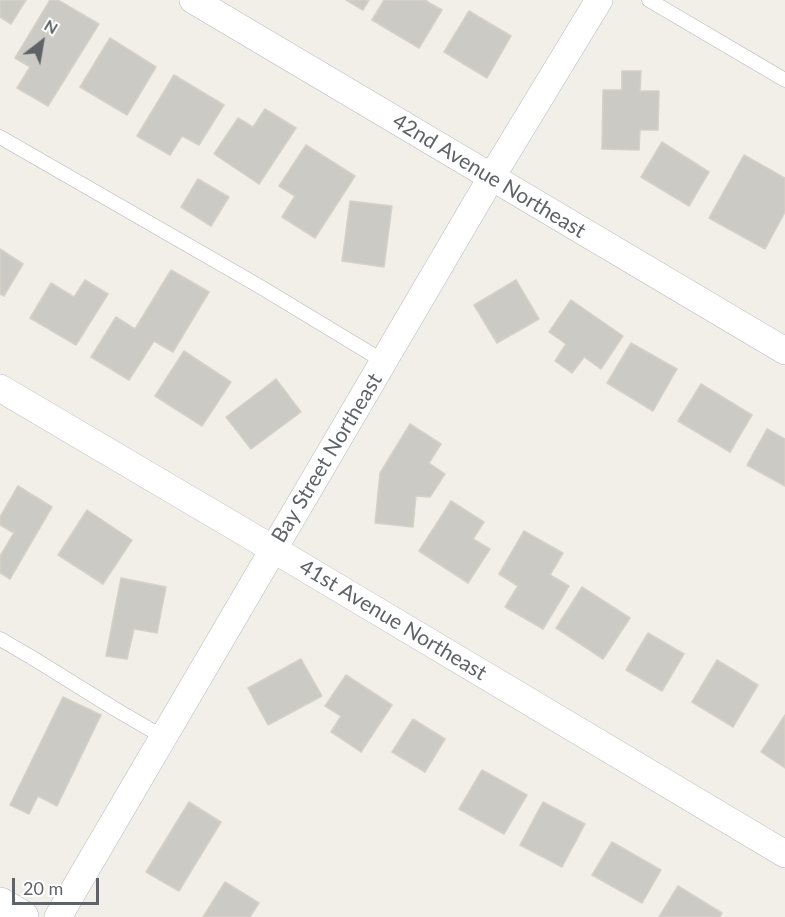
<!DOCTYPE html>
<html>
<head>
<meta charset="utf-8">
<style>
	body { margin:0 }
	#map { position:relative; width:785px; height:917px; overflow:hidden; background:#f1efe8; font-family:Lato,sans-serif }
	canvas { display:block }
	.north { position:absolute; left:12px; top:12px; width:60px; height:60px; -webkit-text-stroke:4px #fff; paint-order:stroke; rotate:31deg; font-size:16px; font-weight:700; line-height:24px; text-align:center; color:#5f6368 }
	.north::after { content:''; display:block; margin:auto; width:21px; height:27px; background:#5f6368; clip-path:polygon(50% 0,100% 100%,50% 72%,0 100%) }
	.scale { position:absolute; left:12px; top:878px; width:87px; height:27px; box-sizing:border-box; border:3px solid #5f6368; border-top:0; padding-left:8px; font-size:18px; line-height:21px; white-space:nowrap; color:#5f6368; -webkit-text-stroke:4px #fff; paint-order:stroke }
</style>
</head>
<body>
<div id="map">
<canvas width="785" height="917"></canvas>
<div class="north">N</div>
<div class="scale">20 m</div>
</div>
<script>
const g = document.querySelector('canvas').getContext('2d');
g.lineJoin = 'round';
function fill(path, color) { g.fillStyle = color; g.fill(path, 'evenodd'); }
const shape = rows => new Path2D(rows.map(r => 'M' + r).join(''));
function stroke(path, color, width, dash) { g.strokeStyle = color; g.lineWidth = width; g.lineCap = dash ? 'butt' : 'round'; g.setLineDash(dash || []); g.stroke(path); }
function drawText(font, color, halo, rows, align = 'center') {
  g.font = font + ' Lato,sans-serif'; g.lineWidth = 6; g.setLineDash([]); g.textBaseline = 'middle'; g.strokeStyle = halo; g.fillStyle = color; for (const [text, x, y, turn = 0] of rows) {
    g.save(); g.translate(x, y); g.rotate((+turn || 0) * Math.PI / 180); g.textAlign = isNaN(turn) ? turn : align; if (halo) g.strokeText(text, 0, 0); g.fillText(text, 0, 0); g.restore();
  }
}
const building = shape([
	[0,0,26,0,11,24,0,17,0,0],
	[50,0,58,0,99,24,48,106,17,88,30,67,15,58,50,0],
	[346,0,369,0,363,10,346,0],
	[384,0,427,0,426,1,442,10,419,48,372,20,384,0],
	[469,11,511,36,487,78,444,52,469,11],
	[110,38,156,67,127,115,80,87,110,38],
	[622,71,641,71,640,91,659,91,658,130,640,130,639,150,602,149,603,90,622,90,622,71],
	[174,75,224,105,199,145,182,136,170,155,137,136,174,75],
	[265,109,296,128,259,184,214,154,238,118,253,127,265,109],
	[662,142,709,172,689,206,641,177,662,142],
	[306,145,355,176,315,238,282,217,295,196,279,186,306,145],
	[744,155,785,178,785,212,765,249,709,218,744,155],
	[198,179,229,197,211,226,181,207,198,179],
	[350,201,392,206,384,267,342,261,350,201],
	[0,249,23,264,4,296,0,294,0,249],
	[171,270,209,292,173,352,154,341,129,380,91,357,116,317,135,329,171,270],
	[85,280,108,294,76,345,30,318,51,283,74,297,85,280],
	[516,280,539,319,497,343,474,305,516,280],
	[571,300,623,336,601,369,584,357,572,373,555,361,566,344,549,332,571,300],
	[631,343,677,369,653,411,607,383,631,343],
	[184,351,231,382,202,426,155,396,184,351],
	[276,379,301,412,251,449,226,417,276,379],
	[701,384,752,415,730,452,678,421,701,384],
	[410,424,441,444,429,463,445,474,430,497,416,496,413,527,375,523,380,473,410,424],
	[767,429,785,439,785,486,747,465,767,429],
	[18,486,52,507,10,579,0,573,0,556,14,533,0,525,0,517,18,486],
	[451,501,484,522,473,539,490,549,468,583,419,551,451,501],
	[87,510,132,540,103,584,58,555,87,510],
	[524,531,563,553,550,575,569,586,543,629,505,607,518,586,499,574,524,531],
	[121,578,166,587,157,633,134,629,127,659,106,656,121,578],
	[582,587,630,618,603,659,556,628,582,587],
	[648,633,684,654,662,691,626,670,648,633],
	[301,659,322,696,268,725,248,688,301,659],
	[717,660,758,685,733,727,692,702,717,660],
	[346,675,392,705,361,752,331,732,341,716,325,706,346,675],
	[63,697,101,715,57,806,38,796,29,814,10,805,63,697],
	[785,715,785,768,761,752,785,715],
	[413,719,445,739,425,772,392,752,413,719],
	[482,770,527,795,504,834,459,809,482,770],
	[189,802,221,822,179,891,146,872,189,802],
	[543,802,585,824,562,867,520,845,543,802],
	[612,842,661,870,642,903,592,875,612,842],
	[225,882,259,903,250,917,203,917,225,882],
	[678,886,722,913,720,917,659,917,678,886]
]);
const service = shape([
	[649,0,785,80],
	[0,137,259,286,383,361],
	[0,639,31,657,115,709,163,737]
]);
const minor = shape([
	[193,0,785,351],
	[0,388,273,549,785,854],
	[58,917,491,178,599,0]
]);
const tertiary = shape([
	[0,904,22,917]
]);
const streetNames = [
	["42nd Avenue Northeast",489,176,31],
	["Bay Street Northeast",327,458,-59],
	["41st Avenue Northeast",393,620,31]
];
fill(building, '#cccac5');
stroke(building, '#d6d1c6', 1.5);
stroke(service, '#b5b8bc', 15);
stroke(minor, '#b5b8bc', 28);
stroke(tertiary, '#b5b8bc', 34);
stroke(service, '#fff', 14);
stroke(minor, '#fff', 27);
stroke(tertiary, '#fff', 33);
drawText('21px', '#5f6368', '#fff', streetNames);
</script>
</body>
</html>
